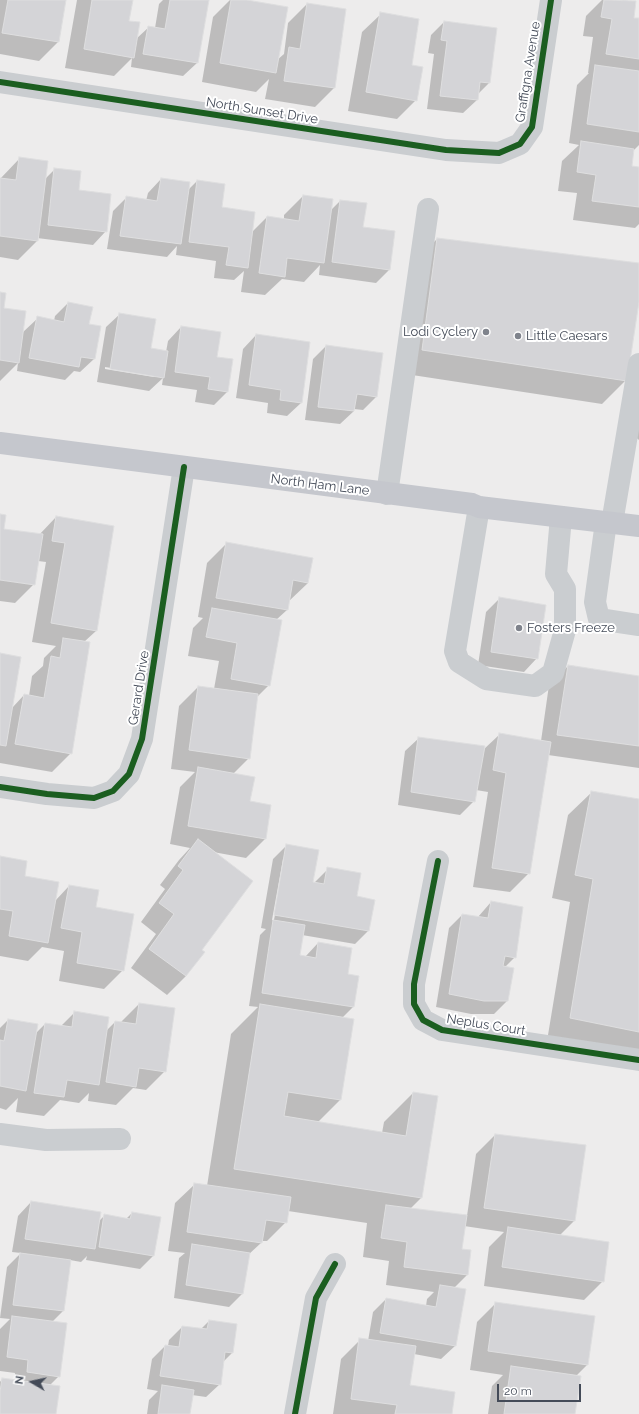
<!DOCTYPE html>
<html>
<head>
<meta charset="utf-8">
<style>
	body { margin:0 }
	#map { position:relative; width:639px; height:1414px; overflow:hidden; background:#edecec; font-family:Raleway,sans-serif }
	canvas { display:block }
	.north { position:absolute; left:12px; top:1362px; width:40px; height:40px; -webkit-text-stroke:3px #fff; paint-order:stroke; rotate:279deg; font-size:11px; font-weight:700; line-height:16px; text-align:center; color:#444b58 }
	.north::after { content:''; display:block; margin:auto; width:14px; height:18px; background:#444b58; clip-path:polygon(50% 0,100% 100%,50% 72%,0 100%) }
	.scale { position:absolute; left:497px; top:1384px; width:84px; height:18px; box-sizing:border-box; border:2px solid #444b58; border-top:0; padding-left:5px; font-size:12px; line-height:14px; white-space:nowrap; color:#444b58; -webkit-text-stroke:3px #fff; paint-order:stroke }
</style>
</head>
<body>
<div id="map">
<canvas width="639" height="1414"></canvas>
<div class="north">N</div>
<div class="scale">20 m</div>
</div>
<script>
const g = document.querySelector('canvas').getContext('2d');
g.lineJoin = 'round';
function fill(path, color) { g.fillStyle = color; g.fill(path, 'evenodd'); }
const shape = rows => new Path2D(rows.map(r => 'M' + r).join(''));
function stroke(path, color, width, dash) { g.strokeStyle = color; g.lineWidth = width; g.lineCap = dash ? 'butt' : 'round'; g.setLineDash(dash || []); g.stroke(path); }
function drawText(font, color, halo, rows, align = 'center') {
  g.font = font + ' Raleway,sans-serif'; g.lineWidth = 4; g.setLineDash([]); g.textBaseline = 'middle'; g.strokeStyle = halo; g.fillStyle = color; for (const [text, x, y, turn = 0] of rows) {
    g.save(); g.translate(x, y); g.rotate((+turn || 0) * Math.PI / 180); g.textAlign = isNaN(turn) ? turn : align; if (halo) g.strokeText(text, 0, 0); g.fillText(text, 0, 0); g.restore();
  }
}
const shadow = shape([
	[0,0,65,0,58,42,39,61,0,54],
	[77,0,132,0,128,22,136,39,149,27,155,28,159,4,163,0,208,0,197,63,183,76,131,67,132,58,114,76,65,68],
	[230,0,241,0,277,60,284,54,288,23,307,4,334,88,315,107,265,99,269,79,256,92,202,82,213,17],
	[602,0,622,0,635,2,632,18,639,19,639,145,633,151,631,167,639,168,639,224,635,228,573,220,577,193,558,191,562,161,579,145,569,143,577,85,589,73,588,73,593,37,583,36,586,16],
	[381,14,411,66,416,100,397,119,348,111,362,32],
	[444,22,496,29,489,83,478,94,477,100,463,113,427,109,434,54,428,53,431,35],
	[20,158,45,179,55,169,78,191,106,231,93,245,37,238,37,241,18,260,0,257,0,179],
	[161,179,188,190,197,181,221,208,251,233,267,217,284,220,284,215,303,196,330,211,340,201,362,228,394,232,389,270,376,283,319,275,320,265,304,282,282,279,265,295,241,292,244,271,234,280,214,278,216,261,176,255,177,246,167,257,107,249,113,211,126,198,146,201,148,193],
	[437,239,639,264,639,296,626,380,602,404,399,373,414,262],
	[0,293,3,309,22,333,38,318,54,321,55,316,68,303,88,325,94,359,80,372,74,371,65,380,17,371,18,363,0,381],
	[120,314,149,349,166,352,168,341,181,327,216,358,228,391,214,405,195,402,197,390,162,385,163,378,149,391,97,382,106,327],
	[105,367,154,375,154,377,105,369],
	[256,335,301,403,287,416,267,413,268,403,236,398,243,349],
	[326,346,376,397,363,410,354,409,354,411,340,424,305,420,313,359],
	[639,404,639,440,621,424],
	[0,515,3,529,39,535,56,517,113,527,96,631,84,642,71,753,52,772,0,763,0,654,12,708,24,695,29,696,32,676,43,666,44,658,56,646,32,642,46,562,38,561,34,584,15,603,0,601],
	[226,544,308,583,288,602,287,610,276,620,269,685,257,697,249,758,233,774,249,802,265,839,246,858,213,852,200,950,203,952,186,976,167,995,131,968,156,934,141,922,165,889,160,885,179,860,190,848,170,844,180,787,195,772,171,769,179,706,198,687,214,689,219,661,188,656,193,628,203,618,198,617,207,563],
	[500,598,537,658,524,672,478,665,486,612],
	[568,666,639,677,639,768,548,755,529,873,510,892,473,887,488,792,476,790,474,801,460,815,398,805,405,751,419,738,483,750,499,735,541,741,549,685],
	[592,792,639,800,639,1056,547,1041,570,902,552,898,568,815],
	[287,845,312,883,314,883,328,869,356,897,374,900,368,931,355,944,302,935,299,956,305,957,318,943,347,975,353,1007,342,1018,352,1019,340,1100,317,1123,382,1133,384,1122,413,1093,437,1096,421,1198,410,1209,467,1216,476,1154,495,1135,574,1221,559,1236,603,1281,584,1300,484,1286,489,1247,504,1232,464,1226,461,1250,467,1275,454,1288,465,1290,455,1346,441,1359,414,1354,409,1386,451,1414,333,1414,341,1359,360,1340,368,1341,373,1312,386,1299,426,1306,427,1299,434,1292,386,1285,389,1261,363,1257,367,1223,288,1211,286,1222,267,1241,261,1241,261,1243,248,1255,243,1293,229,1307,174,1298,179,1258,185,1253,168,1251,175,1203,194,1185,207,1186,231,1034,258,1007,249,1006,260,935,266,929,261,928,273,859],
	[283,859,285,859,274,920,272,920],
	[0,857,55,901,69,886,95,908,123,970,104,989,59,981,64,951,42,947,28,961,0,956],
	[491,902,515,957,504,968,507,1001,494,1014,471,1014,436,1007,449,928,462,915,478,917],
	[139,1004,165,1071,146,1090,133,1088,116,1105,88,1101,89,1093,79,1103,60,1100,44,1116,16,1112,18,1098,6,1110,0,1108,0,1028,8,1020,36,1033,45,1024,61,1026,75,1012,106,1031,115,1022,121,1022],
	[31,1202,98,1222,105,1215,126,1219,132,1213,160,1218,153,1256,140,1269,86,1260,87,1256,81,1262,70,1260,63,1311,52,1322,59,1376,49,1386,55,1414,0,1414,0,1382,2,1379,14,1381,15,1373,0,1371,0,1329,10,1319,0,1318,7,1267,21,1253,12,1252,18,1216],
	[496,1303,594,1317,587,1365,576,1376,574,1414,488,1414,492,1386,503,1375,470,1370,477,1322],
	[209,1321,232,1353,223,1362,220,1384,206,1397,192,1395,189,1414,147,1414,149,1400,158,1391,147,1389,152,1359,165,1346,168,1346,169,1340,182,1327,201,1329]
]);
const building = shape([
	[8,0,66,0,59,42,2,33,8,0],
	[92,0,133,0,129,21,140,22,134,58,84,49,92,0],
	[170,0,209,0,198,63,143,54,148,26,165,29,170,0],
	[231,0,247,0,288,7,276,73,220,63,231,0],
	[604,0,636,1,634,18,639,18,639,59,606,54,612,19,601,17,604,0],
	[307,3,346,9,335,88,284,81,289,47,300,49,307,3],
	[380,12,419,19,412,65,423,67,417,101,366,92,380,12],
	[444,21,497,28,490,83,480,82,478,100,440,96,447,41,441,40,444,21],
	[595,65,639,71,639,132,587,124,595,65],
	[581,141,634,149,632,166,639,167,639,207,592,201,596,175,577,172,581,141],
	[19,157,48,161,38,241,0,236,0,178,16,180,19,157],
	[54,168,81,171,79,190,111,194,107,232,48,225,54,168],
	[161,178,190,182,181,244,120,236,126,196,157,201,161,178],
	[197,180,225,184,222,207,255,212,248,268,226,265,229,247,189,242,197,180],
	[303,195,333,199,324,263,287,258,285,277,259,273,267,216,299,221,303,195],
	[340,200,367,203,363,227,395,231,390,270,332,262,340,200],
	[437,238,639,263,639,302,627,381,422,350,437,238],
	[0,292,6,293,4,308,26,311,19,363,0,360,0,292],
	[68,302,93,307,89,324,101,326,95,359,81,357,79,367,29,358,37,316,64,322,68,302],
	[119,313,156,319,151,348,168,351,164,378,110,369,119,313],
	[181,326,221,332,217,357,233,359,228,392,208,389,210,377,175,372,181,326],
	[256,334,310,342,302,403,280,400,281,390,249,385,256,334],
	[326,345,383,353,377,397,357,394,354,411,318,407,326,345],
	[0,514,6,515,4,529,43,534,35,585,0,580,0,514],
	[56,516,114,526,97,631,51,623,65,543,52,541,56,516],
	[226,542,313,558,308,583,293,580,288,610,216,598,226,542],
	[499,597,546,605,538,659,491,652,499,597],
	[212,608,282,620,270,686,231,679,237,643,206,637,212,608],
	[63,638,90,642,72,754,15,744,24,694,44,698,51,656,60,658,63,638],
	[0,653,21,657,6,746,0,745,0,653],
	[568,665,639,676,639,746,557,735,568,665],
	[198,686,258,694,250,759,189,750,198,686],
	[499,733,551,742,530,874,492,868,506,773,493,770,499,733],
	[418,737,485,746,475,802,411,792,418,737],
	[198,767,255,777,250,801,271,805,266,839,188,826,198,767],
	[591,791,639,799,639,1032,570,1018,593,879,575,875,591,791],
	[198,839,253,881,202,950,205,952,186,976,149,949,174,914,159,903,183,870,178,866,198,839],
	[286,844,319,850,313,882,324,884,327,867,361,873,357,896,375,900,369,931,274,915,286,844],
	[0,856,27,861,25,876,59,882,48,943,9,936,13,911,0,909,0,856],
	[69,885,99,890,96,907,134,914,124,971,77,963,82,932,61,928,69,885],
	[491,901,523,907,516,958,505,956,503,966,514,968,508,1001,484,1001,449,994,462,914,488,918,491,901],
	[273,920,305,925,300,955,316,958,318,942,352,948,348,974,359,976,354,1007,262,993,273,920],
	[139,1003,175,1008,166,1072,139,1068,136,1087,106,1082,115,1021,136,1024,139,1003],
	[260,1004,354,1019,341,1100,288,1092,284,1116,406,1136,413,1092,438,1096,422,1198,234,1169,260,1004],
	[74,1011,109,1017,99,1085,67,1080,64,1097,34,1093,45,1023,72,1027,74,1011],
	[8,1019,38,1024,26,1091,0,1086,0,1040,4,1041,8,1019],
	[495,1134,586,1145,575,1221,484,1208,495,1134],
	[194,1183,291,1197,287,1223,266,1220,262,1243,187,1232,194,1183],
	[31,1201,101,1212,95,1249,25,1239,31,1201],
	[386,1205,467,1215,462,1249,471,1250,468,1275,404,1267,407,1242,381,1238,386,1205],
	[132,1212,161,1217,154,1256,99,1247,104,1214,130,1219,132,1212],
	[508,1227,609,1242,604,1282,502,1267,508,1227],
	[192,1244,250,1253,243,1294,186,1285,192,1244],
	[20,1253,71,1260,64,1311,13,1305,20,1253],
	[440,1285,466,1289,456,1346,380,1333,386,1298,436,1307,440,1285],
	[495,1302,595,1316,588,1365,488,1351,495,1302],
	[12,1316,67,1323,60,1377,27,1372,28,1360,7,1357,12,1316],
	[209,1320,237,1324,233,1353,225,1352,221,1385,160,1376,165,1345,179,1347,182,1326,207,1329,209,1320],
	[359,1338,416,1346,410,1385,455,1392,452,1414,395,1414,397,1405,351,1399,359,1338],
	[511,1366,581,1376,575,1414,504,1414,511,1366],
	[2,1378,60,1386,56,1414,0,1414,0,1392,2,1378],
	[162,1385,194,1390,190,1414,158,1414,162,1385]
]);
const minor = shape([
	[0,82,446,150,499,153,520,144,532,127,551,0],
	[387,494,428,209],
	[479,507,455,651,459,662,486,679,535,686,553,673,565,630,565,589,556,574,561,517],
	[606,522,595,602,599,619,639,625],
	[612,523,639,364],
	[0,787,47,794,94,798,113,791,129,774,142,739,184,467],
	[438,861,414,984,414,1004,423,1020,442,1030,639,1060],
	[0,1134,46,1140,120,1139],
	[295,1414,316,1298,335,1264]
]);
const major = shape([
	[0,443,472,504,479,507,639,526]
]);
const cycleway = shape([
	[0,82,446,150,499,153,520,144,532,127,551,0],
	[0,787,47,794,94,798,113,791,129,774,142,739,184,467],
	[438,861,414,984,414,1004,423,1020,442,1030,639,1060],
	[295,1414,316,1298,335,1264]
]);
const markers = [
	[486,332,4,"#7f838c"],
	[518,336,4,"#7f838c"],
	[519,628,4,"#7f838c"]
];
const streetNames = [
	["Graffigna Avenue",528,72,-81],
	["North Sunset Drive",262,111,9],
	["North Ham Lane",320,485,7],
	["Gerard Drive",139,688,-81],
	["Neplus Court",486,1025,9]
];
const poiNames = [
	["Lodi Cyclery",478,332,"right"],
	["Little Caesars",526,336],
	["Fosters Freeze",527,628]
];
fill(shadow, '#0003');
fill(building, '#d4d4d7');
stroke(building, '#dededf', 1);
stroke(minor, '#cacdd0', 22);
stroke(major, '#c5c7cd', 22);
stroke(cycleway, '#1b5e20', 6);
for (const [x, y, r, color] of markers) { const dot = new Path2D(); dot.arc(x, y, r, 0, 2 * Math.PI); g.fillStyle = color; g.fill(dot); stroke(dot, '#fff', 1.5); }
drawText('13px', '#444b58', '#fff', streetNames);
drawText('13px', '#444b58', '#fff', poiNames, 'left');
</script>
</body>
</html>
